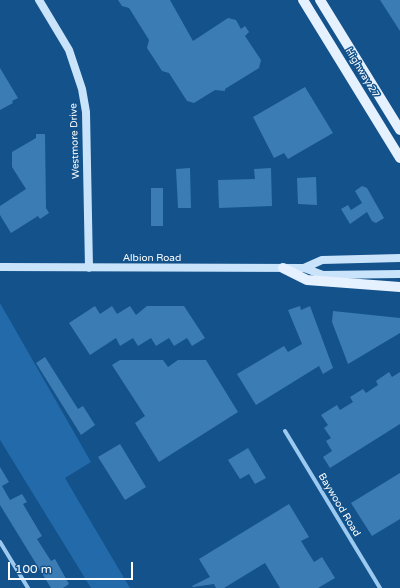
<!DOCTYPE html>
<html>
<head>
<meta charset="utf-8">
<style>
	body { margin:0 }
	#map { position:relative; width:400px; height:588px; overflow:hidden; background:#13528b; font-family:"Varela Round",sans-serif }
	canvas { display:block }
	.scale { position:absolute; left:8px; top:562px; width:125px; height:18px; box-sizing:border-box; border:2px solid #fff; border-top:0; padding-left:5px; font-size:12px; line-height:14px; white-space:nowrap; color:#fff; -webkit-text-stroke:3px #13528b; paint-order:stroke }
</style>
</head>
<body>
<div id="map">
<canvas width="400" height="588"></canvas>
<div class="scale">100 m</div>
</div>
<script>
const g = document.querySelector('canvas').getContext('2d');
g.lineJoin = 'round';
function fill(path, color) { g.fillStyle = color; g.fill(path, 'evenodd'); }
const shape = rows => new Path2D(rows.map(r => 'M' + r).join(''));
function stroke(path, color, width, dash) { g.strokeStyle = color; g.lineWidth = width; g.lineCap = dash ? 'butt' : 'round'; g.setLineDash(dash || []); g.stroke(path); }
function drawText(font, color, halo, rows, align = 'center') {
  g.font = font + ' "Varela Round",sans-serif'; g.lineWidth = 3; g.setLineDash([]); g.textBaseline = 'middle'; g.strokeStyle = halo; g.fillStyle = color; for (const [text, x, y, turn = 0] of rows) {
    g.save(); g.translate(x, y); g.rotate((+turn || 0) * Math.PI / 180); g.textAlign = isNaN(turn) ? turn : align; if (halo) g.strokeText(text, 0, 0); g.fillText(text, 0, 0); g.restore();
  }
}
const green = shape([
	[0,303,91,462,65,478,130,588,91,588,0,440]
]);
const building = shape([
	[118,0,170,0,193,41,228,18,236,20,241,29,245,26,249,32,245,36,261,60,259,68,225,89,225,91,215,90,194,103,187,101,169,73,162,71,147,48,149,40,129,8,122,6],
	[380,0,400,0,400,31],
	[0,68,18,98,12,101,13,103,0,110],
	[305,87,333,133,288,159,284,153,274,158,253,117],
	[36,134,45,134,46,208,49,213,40,219,38,216,11,233,0,215,0,206,26,189,12,167,12,152,36,138],
	[190,168,191,208,178,208,176,169],
	[271,168,272,206,219,208,218,180,255,179,254,169],
	[316,177,317,205,298,204,297,178],
	[362,186,367,188,384,218,376,223,372,221,367,212,350,224,341,209,348,205,351,210,362,203,355,191],
	[151,188,163,188,163,226,151,226],
	[95,306,100,314,112,306,117,314,130,306,136,315,147,306,184,306,205,338,192,346,187,338,174,346,169,338,156,346,151,338,138,346,133,338,120,346,116,338,90,355,69,323],
	[300,306,301,310,310,306,333,368,323,374,319,366,256,405,237,374,284,346,288,352,302,344,288,310],
	[333,311,400,318,400,333,348,364,332,322],
	[45,357,78,409,83,406,95,425,81,435,36,363],
	[120,360,163,360,168,367,178,360,206,360,238,412,159,462,135,423,145,416,112,365],
	[389,372,392,377,400,372,400,424,330,468,323,457,332,451,326,441,331,438,324,428,328,425,321,415,337,405,340,410,353,402,350,397,363,389,366,393,378,385,376,381],
	[120,444,146,487,125,500,98,457],
	[248,448,266,478,255,484,249,474,240,479,228,460],
	[0,467,9,482,2,486,10,500,22,494,27,502,23,504,42,536,37,539,51,561,55,559,69,584,63,588,51,588,0,505],
	[400,473,400,519,372,536,351,503],
	[289,504,309,537,301,541,314,562,322,557,335,578,318,588,280,588,265,563,224,588,216,588,214,584,193,587,192,586,210,577,199,559]
]);
const street = shape([
	[285,431,380,588],
	[0,542,28,588]
]);
const secondary = shape([
	[39,0,69,50,82,89,86,112,89,268],
	[0,267,304,268,323,275,400,274],
	[304,268,322,260,400,258]
]);
const primary = shape([
	[303,0,400,158],
	[320,0,400,130],
	[283,268,307,280,400,287]
]);
const streetNames = [
	["Highway 27",362,73,59],
	["Westmore Drive",75,141,-92],
	["Albion Road",152,258],
	["Baywood Road",339,505,59]
];
fill(green, '#226aa9');
fill(building, '#3c7cb5');
stroke(street, '#9bc9f0', 4);
stroke(secondary, '#c9e3fb', 8);
stroke(primary, '#e5f1ff', 10);
drawText('10px', '#fff', '#13528b', streetNames);
</script>
</body>
</html>
